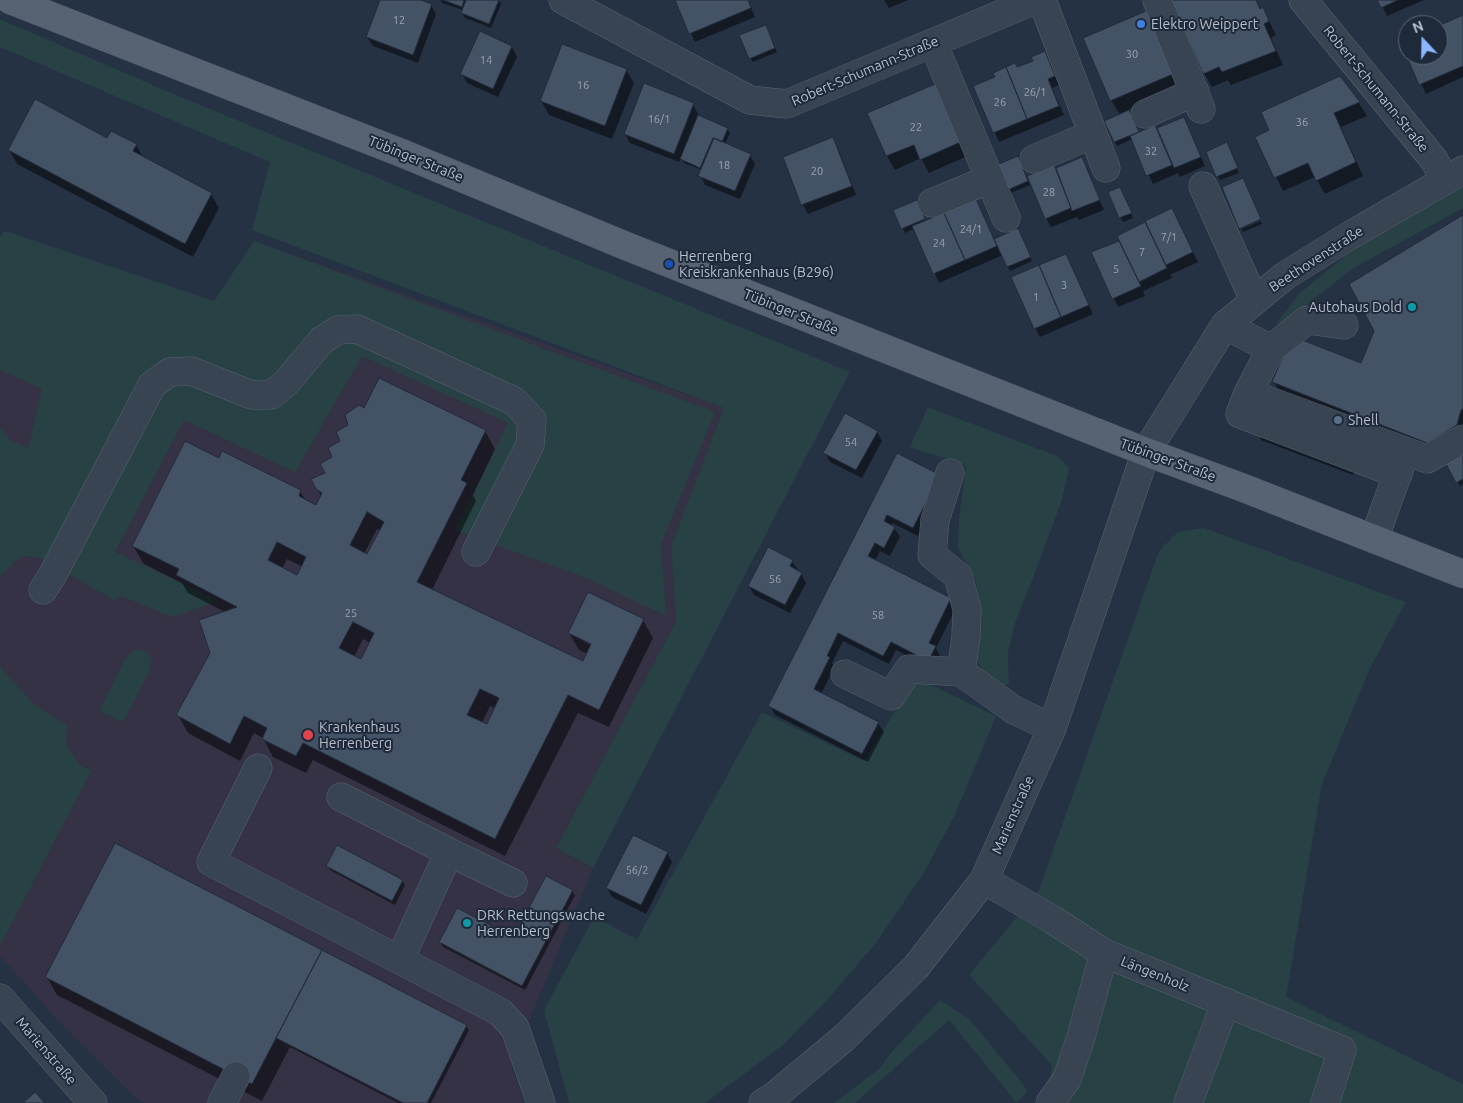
<!DOCTYPE html>
<html>
<head>
<meta charset="utf-8">
<style>
	body { margin:0 }
	#map { position:relative; width:1463px; height:1103px; overflow:hidden; background:#253244; font-family:Ubuntu,sans-serif }
	canvas { display:block }
	.north { position:absolute; left:1398px; top:15px; width:50px; height:50px; box-sizing:border-box; background:#1e2939; border:1px solid #5b6574; border-radius:50%; rotate:339deg; font-size:14px; font-weight:700; line-height:20px; text-align:center; color:#b7bfcd }
	.north::after { content:''; display:block; margin:auto; width:18px; height:22px; background:#8ab7ff; clip-path:polygon(50% 0,100% 100%,50% 72%,0 100%) }
</style>
</head>
<body>
<div id="map">
<canvas width="1463" height="1103"></canvas>
<div class="north">N</div>
</div>
<script>
const g = document.querySelector('canvas').getContext('2d');
g.lineJoin = 'round';
function fill(path, color) { g.fillStyle = color; g.fill(path, 'evenodd'); }
const shape = rows => new Path2D(rows.map(r => 'M' + r).join(''));
function stroke(path, color, width, dash) { g.strokeStyle = color; g.lineWidth = width; g.lineCap = dash ? 'butt' : 'round'; g.setLineDash(dash || []); g.stroke(path); }
function drawText(font, color, halo, rows, align = 'center') {
  g.font = font + ' Ubuntu,sans-serif'; g.lineWidth = 4; g.setLineDash([]); g.textBaseline = 'middle'; g.strokeStyle = halo; g.fillStyle = color; for (const [text, x, y, turn = 0] of rows) {
    g.save(); g.translate(x, y); g.rotate((+turn || 0) * Math.PI / 180); g.textAlign = isNaN(turn) ? turn : align; if (halo) g.strokeText(text, 0, 0); g.fillText(text, 0, 0); g.restore();
  }
}
const medical = shape([
	[5,231,214,301,254,241,725,408,671,546,676,621,556,848,593,868,511,1064,524,1103,144,1103,135,1097,61,1024,0,956,0,237]
]);
const green = shape([
	[0,19,183,98,850,372,593,868,556,848,676,621,671,546,724,408,252,230,270,162,0,47],
	[1463,187,1463,208,1352,269,1285,322,1276,324,1300,293,1350,252],
	[5,231,214,301,254,241,715,412,661,544,666,616,589,579,455,530,508,423,362,356,295,472,184,420,115,552,219,601,172,617,121,596,114,600,38,557,22,556,0,576,0,428,10,440,28,448,42,389,0,370,0,237],
	[928,407,1057,456,1069,468,1062,500,1033,578,1015,623,1008,653,1009,685,997,684,983,671,973,653,981,611,975,579,958,548,959,519,966,466,910,447],
	[1204,528,1406,602,1370,668,1322,784,1286,997,1463,1084,1463,1103,1047,1103,1052,1065,969,975,1039,890,1159,551,1178,532],
	[137,650,143,650,149,655,152,661,150,670,123,722,99,711,125,659,130,653],
	[0,666,33,704,67,725,66,742,71,753,80,765,91,771,0,946],
	[916,678,996,716,954,817,923,874,875,944,830,997,783,1045,705,1103,569,1103,544,1010,594,917,637,939,762,712,864,761],
	[940,1000,970,1020,1023,1084,1027,1091,1025,1095,1016,1102,949,1020,855,1103,834,1103,879,1069,890,1054]
]);
const shadow = shape([
	[382,0,417,0,431,5,436,14,418,63,373,46,367,37],
	[441,0,499,0,501,4,491,28,465,18,462,13,463,10,442,3],
	[676,0,748,0,755,17,695,42],
	[884,0,908,0,889,8],
	[1172,0,1256,0,1261,9,1263,9,1276,35,1271,38,1283,65,1231,85,1228,80,1212,87,1204,73],
	[1379,0,1424,0,1387,16],
	[1153,10,1187,85,1128,110,1139,133,1156,129,1184,118,1205,166,1180,177,1178,173,1153,184,1132,139,1117,146,1115,142,1120,115,1111,100],
	[1463,17,1463,77,1426,94,1402,43,1408,41,1408,55,1438,55,1438,28],
	[768,30,777,52,753,62,750,58],
	[480,33,512,47,517,57,498,97,467,83,462,74],
	[1044,53,1059,85,1052,88,1064,115,999,142,975,86,1034,61],
	[626,70,634,83,612,139,549,115,541,101],
	[1340,78,1359,103,1367,116,1341,127,1363,176,1325,194,1315,177,1283,191,1257,137,1271,131],
	[939,84,972,154,929,173,921,158,895,170,887,156,869,114],
	[693,104,698,114,697,116,727,129,730,133,725,144,750,155,755,164,740,199,705,185,700,175,702,170,684,163,681,157,679,162,630,143,625,134],
	[833,139,838,148,856,195,808,214,803,205,784,157],
	[108,140,136,145,144,159,211,194,219,208,193,257,17,164,9,150],
	[1228,148,1239,173,1220,180,1217,176],
	[1081,159,1104,210,1079,220,1077,217,1051,227,1046,218,1055,170],
	[1020,162,1030,185,1006,195],
	[1110,192,1122,192,1133,218,1123,222],
	[976,200,994,240,1018,230,1032,261,1010,271,1003,255,939,283,915,228,905,233,895,210,919,205,926,222],
	[1171,210,1198,262,1170,275,1172,278,1143,291,1145,296,1118,307,1093,253,1121,241,1119,236],
	[1463,216,1463,440,1435,456,1370,430,1353,475,1261,440,1259,436,1277,387,1274,382,1362,364,1375,331],
	[1261,221,1262,224,1243,232,1241,229],
	[1066,255,1093,314,1040,337,1035,328],
	[364,410,485,431,495,449,473,495,476,501,432,590,583,663,587,654,579,650,569,633,643,620,653,638,609,727,578,713,505,856,313,760,306,773,273,757,263,738,254,733,240,761,188,733,178,715,211,653,225,612,188,593,182,583,144,564,133,546,220,459,300,491,306,501,316,506,321,496,317,489,327,474,350,426],
	[377,529,381,531,368,556,364,554],
	[287,559,303,567,298,577,282,569],
	[363,639,370,643,362,661,354,657],
	[583,639,597,646,596,648,583,641],
	[490,706,496,709,487,726,482,723],
	[877,432,882,441,862,478,830,462,825,453],
	[1463,451,1463,484,1460,486,1446,460],
	[898,454,944,485,918,536,892,523,891,526,894,528,900,537,890,556,880,551,875,561,950,599,956,608,936,648,940,656,933,669,896,650,889,664,843,641,832,663,835,667,821,694,878,723,884,732,868,762,775,715,770,706],
	[792,561,798,570,797,571,801,574,806,583,790,613,754,595,749,586],
	[667,853,672,862,646,914,612,897,607,888],
	[328,866,402,881,405,885,395,905,330,870],
	[546,878,572,891,575,895,525,990,443,947,440,942,514,939],
	[47,977,466,1026,469,1030,431,1103,398,1103,290,1047,262,1101,57,995]
]);
const building = shape([
	[380,0,421,0,432,4,413,55,366,37,380,0],
	[443,0,464,0,462,7,443,0],
	[466,0,499,0,489,24,461,13,466,0],
	[675,0,748,0,751,8,689,34,675,0],
	[1171,0,1256,0,1260,9,1263,7,1269,21,1264,24,1276,51,1222,72,1219,67,1203,74,1171,0],
	[1377,0,1398,0,1381,8,1377,0],
	[1153,8,1180,71,1110,101,1083,38,1153,8],
	[1463,15,1463,66,1419,85,1401,43,1408,40,1408,55,1438,55,1438,26,1463,15],
	[766,25,775,48,749,59,739,35,766,25],
	[480,31,512,46,493,89,460,74,480,31],
	[562,44,627,69,605,126,540,101,562,44],
	[1045,51,1055,76,1048,79,1059,106,1027,119,1006,67,1015,63,1017,67,1033,61,1031,57,1045,51],
	[1006,67,1027,119,993,133,973,86,995,77,993,73,1006,67],
	[1340,76,1360,102,1334,113,1356,162,1316,181,1308,163,1274,178,1255,137,1269,130,1261,112,1340,76],
	[940,82,965,140,920,160,914,145,886,156,867,113,940,82],
	[644,83,694,103,674,154,624,134,644,83],
	[35,99,107,138,111,131,137,144,133,151,212,193,185,244,8,150,35,99],
	[1129,110,1139,132,1114,142,1104,121,1129,110],
	[698,115,728,128,722,142,713,138,700,168,680,159,698,115],
	[1184,117,1201,157,1174,168,1157,128,1184,117],
	[1155,125,1172,165,1146,176,1130,136,1155,125],
	[833,137,852,186,801,205,783,157,833,137],
	[714,138,751,154,735,191,698,176,714,138],
	[1227,142,1238,168,1216,177,1206,152,1227,142],
	[1018,156,1028,181,1003,192,992,167,1018,156],
	[1082,157,1100,200,1072,211,1056,168,1082,157],
	[1054,165,1071,208,1045,219,1027,176,1054,165],
	[1243,178,1261,219,1239,229,1222,187,1243,178],
	[1120,187,1132,213,1119,218,1108,192,1120,187],
	[976,199,997,246,965,260,944,213,976,199],
	[917,200,925,219,901,229,893,210,917,200],
	[1172,208,1193,252,1166,265,1145,221,1172,208],
	[944,213,965,260,933,274,912,226,944,213],
	[1463,215,1463,409,1461,410,1457,425,1427,443,1272,382,1288,345,1302,340,1361,363,1374,331,1349,284,1463,215],
	[1145,222,1167,268,1139,282,1117,236,1145,222],
	[1018,228,1031,257,1007,267,994,239,1018,228],
	[1119,241,1141,286,1112,299,1091,252,1119,241],
	[1066,254,1089,305,1061,317,1039,265,1066,254],
	[1039,265,1061,317,1034,329,1011,277,1039,265],
	[379,378,486,430,461,480,467,483,417,582,583,661,591,644,568,633,588,592,644,619,599,710,568,695,495,839,303,743,296,756,262,739,267,728,244,716,230,744,176,715,210,653,199,620,237,607,176,575,179,569,132,546,185,441,219,458,222,451,301,490,299,496,316,505,322,493,316,489,311,479,325,473,320,464,332,457,328,448,340,441,336,432,348,425,345,415,359,405,364,408,379,378],
	[367,512,384,522,367,554,350,545,367,512],
	[277,542,306,557,297,575,268,560,277,542],
	[353,622,374,633,361,659,339,648,353,622],
	[480,689,499,698,487,724,467,715,480,689],
	[845,413,878,431,856,470,823,453,845,413],
	[1463,450,1463,479,1456,483,1444,460,1463,450],
	[897,453,940,475,913,528,887,515,884,521,895,527,884,548,875,543,868,556,951,598,929,643,936,646,928,661,891,642,883,656,838,633,827,656,830,657,814,689,879,722,862,754,768,706,897,453],
	[768,547,793,560,790,566,802,573,785,605,748,586,768,547],
	[633,835,668,852,641,905,606,888,633,835],
	[115,843,322,950,252,1084,45,977,115,843],
	[337,845,403,880,392,901,326,866,337,845],
	[546,876,573,890,522,986,439,942,457,908,513,937,546,876],
	[322,950,467,1025,427,1103,403,1103,276,1038,322,950],
	[35,1092,45,1103,23,1103,35,1092]
]);
const minor = shape([
	[563,0,750,100,787,104,1035,0],
	[1042,0,1106,168],
	[1157,0,1201,109],
	[1303,0,1434,160,1445,180],
	[933,43,1006,218],
	[1145,114,1195,92],
	[1034,159,1093,134],
	[1203,186,1254,300],
	[932,203,990,179],
	[1225,325,1271,349,1248,393,1427,459,1463,439],
	[1271,349,1307,320,1344,325],
	[1248,393,1240,414,1398,474],
	[950,473,935,520,932,555,958,576,967,609,966,637,961,672,1014,710,1052,728],
	[1374,539,1404,456],
	[43,590,52,576,152,385,170,372,191,371,252,395,271,395,286,383,322,340,338,330,357,329,514,401,532,420,530,445,476,552],
	[845,674,891,696,909,669,961,672],
	[258,768,211,862,500,1012,515,1028,541,1103],
	[341,797,449,852,400,959],
	[449,852,513,883],
	[984,880,1050,918,1104,953,1342,1050,1325,1103],
	[0,998,93,1103],
	[222,1103,236,1076],
	[763,1103,773,1097,844,1038,916,967,984,880,1052,728,1146,452,1225,325,1286,275,1349,236,1463,170],
	[1050,1103,1067,1079,1081,1037,1104,953],
	[1188,1103,1226,1002]
]);
const major = shape([
	[10,0,404,154,626,246,1146,452,1241,487,1463,574]
]);
const markers = [
	[1141,24,5,"#3f7fe0"],
	[669,264,5,"#1a4fb4"],
	[1412,307,5,"#0f9aa8"],
	[1338,420,5,"#5c6f8a"],
	[308,735,6,"#e0444e"],
	[467,923,5,"#0f9aa8"]
];
const numberNames = [
	["12",399,20],
	["30",1132,54],
	["14",486,60],
	["16",583,85],
	["26/1",1035,92],
	["26",1000,102],
	["16/1",659,119],
	["36",1302,122],
	["22",916,127],
	["32",1151,151],
	["18",724,165],
	["20",817,171],
	["28",1049,192],
	["24/1",971,229],
	["7/1",1169,237],
	["24",939,243],
	["7",1142,252],
	["5",1116,269],
	["3",1064,285],
	["1",1036,297],
	["54",851,442],
	["56",775,579],
	["25",351,613],
	["58",878,615],
	["56/2",637,870]
];
const poiNames = [
	["Elektro Weippert",1151,24],
	["Herrenberg",679,256],
	["Kreiskrankenhaus (B296)",679,272],
	["Autohaus Dold",1402,307,"right"],
	["Shell",1348,420],
	["Krankenhaus",319,727],
	["Herrenberg",319,743],
	["DRK Rettungswache",477,915],
	["Herrenberg",477,931]
];
const streetNames = [
	["Robert-Schumann-Straße",865,71,-23],
	["Robert-Schumann-Straße",1376,89,51],
	["Tübinger Straße",416,159,22],
	["Beethovenstraße",1316,259,-33],
	["Tübinger Straße",791,312,22],
	["Tübinger Straße",1168,460,20],
	["Marienstraße",1013,815,-66],
	["Längenholz",1155,974,22],
	["Marienstraße",46,1051,49]
];
fill(medical, '#343244');
fill(green, '#274145');
fill(shadow, '#0007');
fill(building, '#445266');
stroke(building, '#202b3b', 1);
stroke(minor, '#586271', 29);
stroke(major, '#434d5d', 29);
stroke(minor, '#394453', 28);
stroke(major, '#576373', 28);
for (const [x, y, r, color] of markers) { const dot = new Path2D(); dot.arc(x, y, r, 0, 2 * Math.PI); g.fillStyle = color; g.fill(dot); stroke(dot, '#1e2939', 2); }
drawText('11px', '#9aa4b3', null, numberNames);
drawText('14px', '#b7bfcd', '#1e2939', poiNames, 'left');
drawText('14px', '#b7bfcd', '#1e2939', streetNames);
</script>
</body>
</html>
